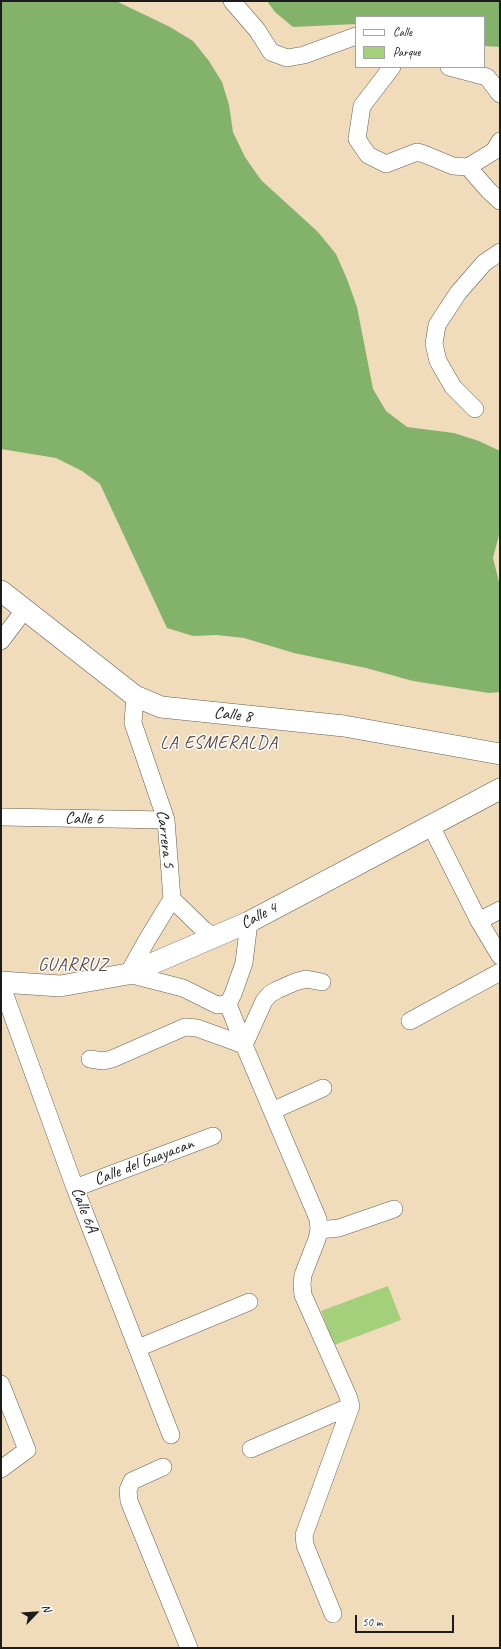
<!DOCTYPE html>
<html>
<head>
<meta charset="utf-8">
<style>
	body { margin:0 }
	#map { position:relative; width:501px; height:1649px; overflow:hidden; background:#f0dbba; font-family:Caveat,sans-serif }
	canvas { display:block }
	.frame { position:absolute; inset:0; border:2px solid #1c1c1c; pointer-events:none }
	.legend { position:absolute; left:355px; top:16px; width:130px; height:52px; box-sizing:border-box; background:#fff; border:1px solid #a4a4a4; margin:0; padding:5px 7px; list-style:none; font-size:12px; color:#1c1c1c }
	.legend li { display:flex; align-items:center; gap:8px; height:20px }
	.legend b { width:20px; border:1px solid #a4a4a4 }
	.north { position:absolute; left:16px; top:1593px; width:40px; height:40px; -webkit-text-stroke:3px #fff; paint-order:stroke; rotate:65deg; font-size:11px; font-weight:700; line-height:16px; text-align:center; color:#1c1c1c }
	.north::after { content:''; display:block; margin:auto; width:14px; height:18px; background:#1c1c1c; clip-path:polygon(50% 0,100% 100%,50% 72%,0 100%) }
	.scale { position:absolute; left:355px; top:1615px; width:99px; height:18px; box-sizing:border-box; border:2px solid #1c1c1c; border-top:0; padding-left:5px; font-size:12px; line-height:14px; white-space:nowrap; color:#1c1c1c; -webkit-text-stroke:3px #fff; paint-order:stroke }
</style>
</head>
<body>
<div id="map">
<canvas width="501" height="1649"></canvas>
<div class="frame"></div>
<ul class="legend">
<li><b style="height:5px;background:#fff"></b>Calle</li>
<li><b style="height:11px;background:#a4cf7b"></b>Parque</li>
</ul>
<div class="north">N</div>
<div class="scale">50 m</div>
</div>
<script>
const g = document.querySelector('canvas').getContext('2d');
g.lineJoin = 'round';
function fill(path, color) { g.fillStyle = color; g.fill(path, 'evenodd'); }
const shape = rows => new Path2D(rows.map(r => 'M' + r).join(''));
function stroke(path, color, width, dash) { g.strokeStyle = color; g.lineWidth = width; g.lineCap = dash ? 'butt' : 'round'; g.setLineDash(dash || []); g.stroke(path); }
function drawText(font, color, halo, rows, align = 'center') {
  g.font = font + ' Caveat,sans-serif'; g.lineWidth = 3; g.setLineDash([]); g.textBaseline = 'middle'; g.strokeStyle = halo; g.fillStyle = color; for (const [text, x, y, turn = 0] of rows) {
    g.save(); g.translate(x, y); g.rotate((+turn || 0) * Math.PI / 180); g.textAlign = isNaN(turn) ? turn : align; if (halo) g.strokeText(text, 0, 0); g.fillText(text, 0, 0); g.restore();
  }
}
const green = shape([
	[388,1286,401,1320,334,1345,321,1311]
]);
const forest = shape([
	[1,1,116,1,170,27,193,41,209,61,222,82,229,105,233,132,245,157,261,180,318,232,336,254,347,279,357,307,373,389,386,411,407,427,454,433,479,441,500,451,500,531,493,558,500,586,500,692,489,693,413,681,366,668,294,653,244,638,217,635,193,636,167,628,100,484,82,471,56,458,1,449],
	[267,1,500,1,500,47,484,46,484,17,356,17,356,24,293,27,275,12]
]);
const minor = shape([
	[232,1,257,30,271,52,287,58,304,55,356,36],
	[392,67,362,106,357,139,368,155,386,164,417,152,424,154,453,166,468,167],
	[449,67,487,77,500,94],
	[500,141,494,151,468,167,489,191,500,201],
	[475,409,453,387,438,361,434,344,437,325,458,293,484,263,500,252],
	[1,641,25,609],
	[135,696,133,723,166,820,172,899,147,940,128,974,183,988,217,1005,228,1004],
	[1,817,166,820],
	[431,826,479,921,500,956],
	[172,899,204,930,213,937],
	[479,921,500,910],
	[249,922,244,963,233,994,228,1004,244,1045,318,1219,319,1230,317,1239,303,1275,302,1284,303,1295,348,1396,351,1406,304,1535,305,1545,333,1614],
	[1,984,75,1188,171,1435],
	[410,1021,500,972],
	[90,1059,103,1061,112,1059,185,1027,197,1028,244,1045,264,1001,270,994,277,990,295,982,306,979,322,982],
	[272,1111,323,1088],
	[75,1188,213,1136],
	[319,1230,339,1228,394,1209],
	[138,1348,249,1302],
	[1,1384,27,1450,1,1469],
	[251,1449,351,1406],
	[163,1467,132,1481,128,1490,129,1501,189,1648]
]);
const major = shape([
	[1,591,135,696,161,707,344,726,500,754],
	[1,982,60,986,128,974,249,922,500,789]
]);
const streetNames = [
	["Calle 8",233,715,6],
	["Calle 6",84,819,1],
	["Carrera 5",165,839,83],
	["Calle 4",259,916,-27],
	["Calle del Guayacan",144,1162,-21],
	["Calle 6A",84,1210,69]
];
const neighbourhoodNames = [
	["LA ESMERALDA",219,743],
	["GUARRUZ",73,965]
];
fill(green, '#a4cf7b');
fill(forest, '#83b26b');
stroke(minor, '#665f53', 18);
stroke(major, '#665f53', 22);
stroke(minor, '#fff', 17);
stroke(major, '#fff', 21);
drawText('17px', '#1c1c1c', '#fff', streetNames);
g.letterSpacing = '1px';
drawText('18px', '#604540', '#fff', neighbourhoodNames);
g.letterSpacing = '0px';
</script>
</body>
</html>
